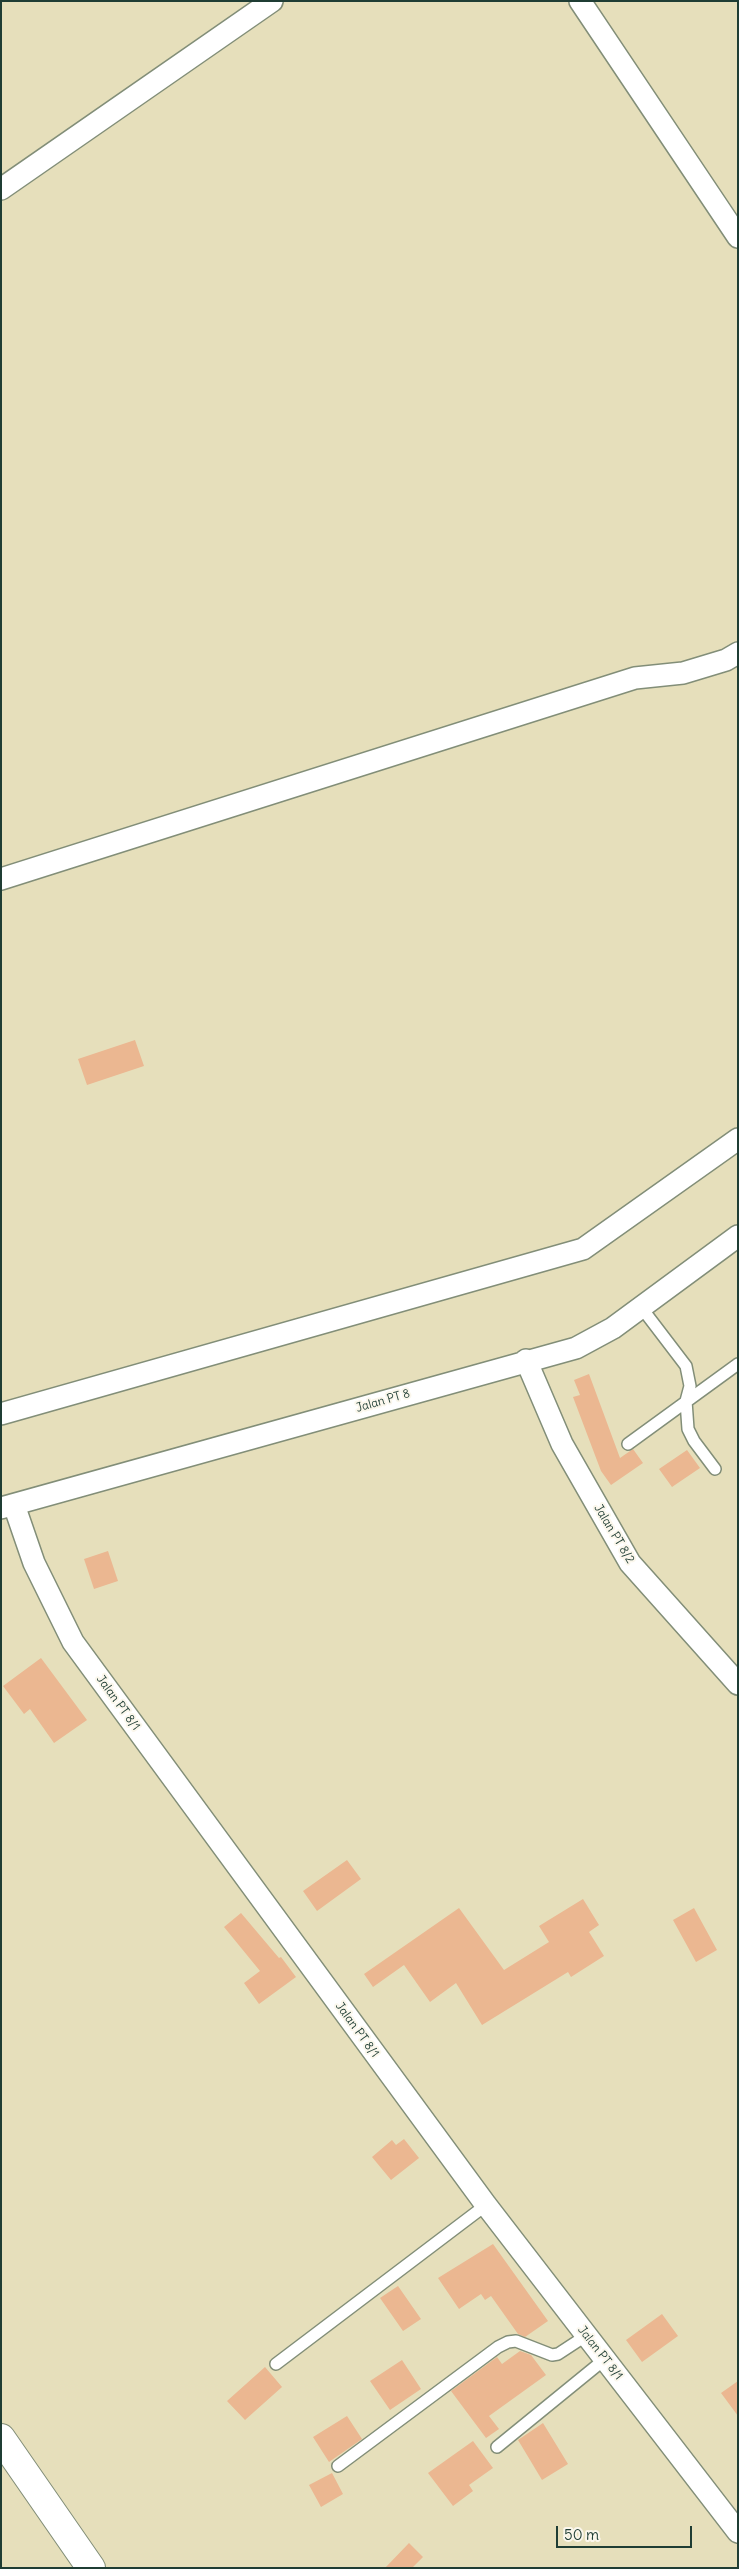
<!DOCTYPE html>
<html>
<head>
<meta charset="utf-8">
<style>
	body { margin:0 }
	#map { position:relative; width:739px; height:2569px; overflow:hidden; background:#e6dfbb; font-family:Delius,sans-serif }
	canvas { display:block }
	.frame { position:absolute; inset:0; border:2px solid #1f3d34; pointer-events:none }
	.scale { position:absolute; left:556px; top:2526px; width:136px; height:22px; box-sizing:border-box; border:2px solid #1f3d34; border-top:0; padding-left:6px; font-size:15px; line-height:18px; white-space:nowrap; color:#1f3d34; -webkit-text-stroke:4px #fbf7ec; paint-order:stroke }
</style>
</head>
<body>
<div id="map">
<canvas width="739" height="2569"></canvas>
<div class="frame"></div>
<div class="scale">50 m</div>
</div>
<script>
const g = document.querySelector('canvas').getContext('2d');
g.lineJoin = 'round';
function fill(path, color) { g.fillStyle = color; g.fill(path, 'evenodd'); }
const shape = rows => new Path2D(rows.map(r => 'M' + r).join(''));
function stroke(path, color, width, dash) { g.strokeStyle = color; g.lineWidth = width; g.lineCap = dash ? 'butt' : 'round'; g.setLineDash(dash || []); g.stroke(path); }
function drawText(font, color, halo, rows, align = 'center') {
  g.font = font + ' Delius,sans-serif'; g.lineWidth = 4; g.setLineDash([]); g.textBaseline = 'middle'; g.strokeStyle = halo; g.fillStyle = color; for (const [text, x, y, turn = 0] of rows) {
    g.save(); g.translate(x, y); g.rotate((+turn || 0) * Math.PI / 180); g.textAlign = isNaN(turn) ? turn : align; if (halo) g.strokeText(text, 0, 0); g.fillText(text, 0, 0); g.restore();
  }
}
const building = shape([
	[135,1040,144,1066,87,1085,78,1059],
	[589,1374,620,1458,633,1449,643,1463,611,1485,601,1471,573,1397,580,1395,574,1380],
	[687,1450,700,1468,672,1487,659,1469],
	[108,1551,118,1581,94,1589,84,1559],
	[41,1658,87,1720,54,1743,30,1709,24,1714,3,1686],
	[347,1860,361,1879,317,1911,303,1891],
	[583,1899,599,1925,589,1932,604,1956,571,1977,568,1972,482,2025,456,1983,430,2002,404,1965,373,1987,364,1974,459,1908,504,1970,549,1942,539,1926],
	[694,1908,717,1950,696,1962,673,1920],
	[241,1913,279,1958,281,1957,296,1977,259,2004,244,1983,260,1971,224,1927],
	[404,2139,419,2158,391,2180,372,2157,392,2140,396,2145],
	[493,2244,548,2321,525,2337,518,2334,491,2296,485,2300,481,2294,459,2309,438,2278],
	[398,2286,421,2319,403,2331,380,2298],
	[662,2314,678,2336,642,2362,626,2340],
	[520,2351,531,2355,546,2375,489,2416,499,2429,486,2438,451,2391,497,2357,502,2364],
	[402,2360,421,2389,390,2410,370,2381],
	[265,2367,282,2387,245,2420,227,2401],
	[738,2381,738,2416,721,2393],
	[347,2416,362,2439,329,2462,313,2437],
	[543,2423,568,2464,542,2480,518,2440],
	[473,2441,493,2468,469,2485,473,2491,453,2506,428,2473],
	[332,2473,343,2494,321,2507,309,2485],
	[409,2543,423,2557,412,2568,385,2568]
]);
const lane = shape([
	[641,1307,686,1366,690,1386,686,1401,688,1429,694,1441,715,1469],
	[628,1444,738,1364],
	[276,2364,486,2205],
	[497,2447,605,2359],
	[338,2466,498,2347,508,2342,516,2341,552,2355,558,2354,587,2335]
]);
const street = shape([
	[580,1,738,237],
	[1,189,272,1],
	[1,879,635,678,683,673,726,660,738,653],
	[526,1360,562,1444,630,1563,738,1684],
	[1,1414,583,1249,738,1139],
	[14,1505,34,1563,73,1642,486,2205,738,2532],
	[1,1508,576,1348,613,1328,738,1236]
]);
const secondary = shape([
	[1,2438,91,2568]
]);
const streetNames = [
	["Jalan PT 8",383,1401,-16],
	["Jalan PT 8/2",614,1534,59],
	["Jalan PT 8/1",118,1703,54],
	["Jalan PT 8/1",357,2030,54],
	["Jalan PT 8/1",600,2353,52]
];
fill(building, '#ebb791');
stroke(lane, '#828e78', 14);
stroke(street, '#828e78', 24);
stroke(secondary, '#828e78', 30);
stroke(lane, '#fff', 11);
stroke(street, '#fff', 21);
stroke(secondary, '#fff', 28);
drawText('12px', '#1f3d34', '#fbf7ec', streetNames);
</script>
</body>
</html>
